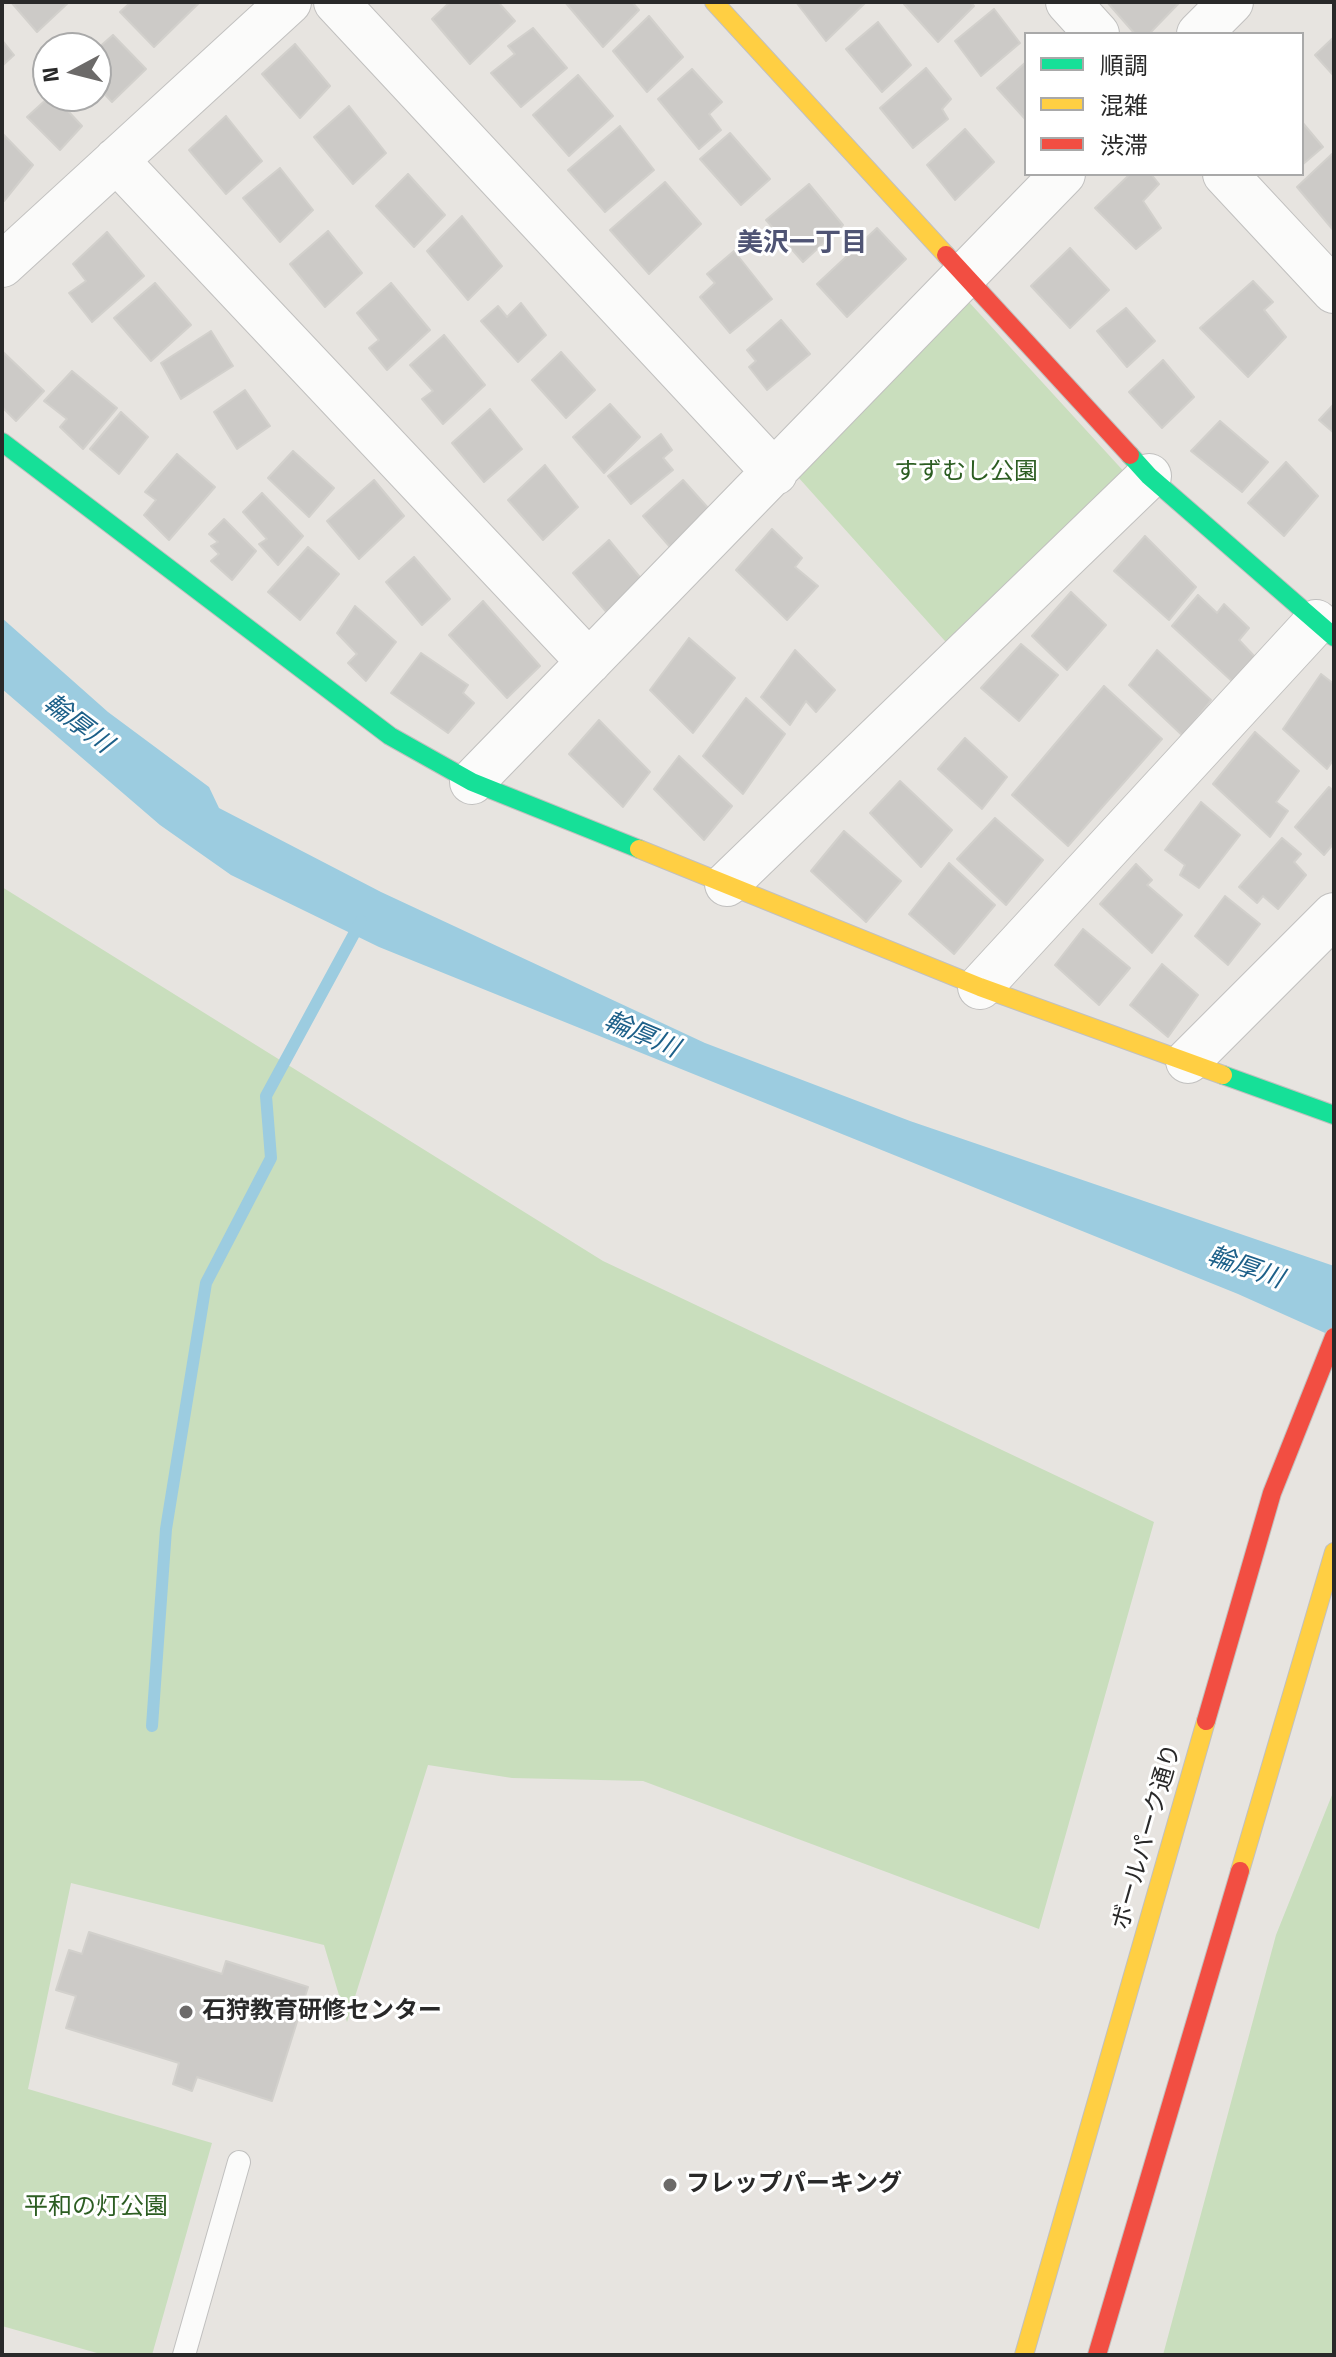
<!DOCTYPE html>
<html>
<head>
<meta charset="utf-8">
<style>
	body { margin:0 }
	#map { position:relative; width:1336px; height:2357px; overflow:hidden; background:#e7e4e0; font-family:"Titillium Web","Noto Sans JP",sans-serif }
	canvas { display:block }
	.frame { position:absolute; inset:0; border:4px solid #292929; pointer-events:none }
	.legend { position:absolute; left:1024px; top:32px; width:280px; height:144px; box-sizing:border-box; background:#fff; border:2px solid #a9a9a9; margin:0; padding:10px 14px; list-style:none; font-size:24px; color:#292929 }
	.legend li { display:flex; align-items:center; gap:16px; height:40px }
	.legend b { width:40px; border:2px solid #a9a9a9 }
	.north { position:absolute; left:32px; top:32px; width:80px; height:80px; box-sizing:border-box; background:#fff; border:2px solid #a9a9a9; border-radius:50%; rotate:263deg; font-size:22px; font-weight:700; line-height:32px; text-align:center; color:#292929 }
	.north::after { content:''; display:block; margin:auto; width:28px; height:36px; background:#6c6a69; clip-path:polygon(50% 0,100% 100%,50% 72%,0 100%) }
</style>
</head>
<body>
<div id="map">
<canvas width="1336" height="2357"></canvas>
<div class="frame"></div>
<ul class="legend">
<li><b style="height:10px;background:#16e098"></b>順調</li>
<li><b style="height:10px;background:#ffcf43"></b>混雑</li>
<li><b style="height:10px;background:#f24e42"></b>渋滞</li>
</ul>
<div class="north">N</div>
</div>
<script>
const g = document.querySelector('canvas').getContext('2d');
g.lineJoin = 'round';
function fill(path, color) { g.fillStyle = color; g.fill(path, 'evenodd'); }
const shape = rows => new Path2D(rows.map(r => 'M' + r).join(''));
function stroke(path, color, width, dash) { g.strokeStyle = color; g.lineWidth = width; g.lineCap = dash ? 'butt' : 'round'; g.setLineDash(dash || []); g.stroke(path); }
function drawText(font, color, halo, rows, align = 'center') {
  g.font = font + ' "Titillium Web","Noto Sans JP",sans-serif'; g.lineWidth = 6; g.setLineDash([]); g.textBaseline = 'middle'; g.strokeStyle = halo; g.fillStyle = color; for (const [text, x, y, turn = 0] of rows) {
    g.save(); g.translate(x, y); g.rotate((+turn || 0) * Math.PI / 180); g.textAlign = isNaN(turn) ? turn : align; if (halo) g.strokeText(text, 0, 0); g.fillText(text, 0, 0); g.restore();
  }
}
const green = shape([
	[968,301,1128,476,953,650,798,477],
	[2,887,603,1261,1154,1522,1039,1929,643,1781,512,1778,428,1765,347,2022,324,1945,71,1883,28,2089,212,2143,152,2355,104,2355,2,2326],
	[1334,1790,1334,2355,1163,2355,1276,1935]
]);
const water = shape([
	[2,618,108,712,209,787,219,808,381,892,705,1043,910,1121,1334,1266,1334,1337,1238,1294,379,947,231,875,160,825,2,689]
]);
const stream = shape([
	[152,1726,166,1529,206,1283,271,1158,266,1096,361,921]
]);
const building = shape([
	[11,2,69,2,37,32,11,2],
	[131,2,200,2,154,47,120,12,131,2],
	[450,2,498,2,515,21,470,64,432,19,450,2],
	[565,2,632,2,639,10,603,47,565,2],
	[796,2,866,2,826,41,796,2],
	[906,2,970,2,974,6,938,42,904,4,906,2],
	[1107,2,1180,2,1149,34,1135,34,1107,2],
	[994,9,1020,43,981,76,955,41,994,9],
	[649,16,683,57,647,92,613,51,649,16],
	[878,22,911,65,882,92,846,49,878,22],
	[533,28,567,68,521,107,491,73,515,54,508,46,533,28],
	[113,35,146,69,112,102,96,85,96,50,113,35],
	[1334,37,1334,76,1315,55,1334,37],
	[2,40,14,55,2,66,2,40],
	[295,44,330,86,300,118,262,74,295,44],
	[1026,62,1026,120,997,88,1026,62],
	[926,68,951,99,942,109,948,119,913,148,880,108,926,68],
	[692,69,722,102,709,114,721,130,699,149,658,99,692,69],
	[578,75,613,116,569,156,533,115,578,75],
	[50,96,54,96,82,126,60,150,27,117,50,96],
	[349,106,386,153,353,184,314,137,349,106],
	[226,116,262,161,226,194,189,150,226,116],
	[1302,122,1323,147,1302,165,1302,122],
	[620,126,654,170,605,212,568,170,620,126],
	[965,129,994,162,955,200,927,165,965,129],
	[2,133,33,165,4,201,2,199,2,133],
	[730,133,770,179,741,205,700,159,730,133],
	[1332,154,1334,156,1334,231,1297,187,1332,154],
	[280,168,313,210,280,242,243,198,280,168],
	[408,174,445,215,414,247,376,206,408,174],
	[1130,174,1151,174,1159,184,1143,201,1161,228,1136,249,1095,208,1130,174],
	[665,182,701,224,649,274,610,230,665,182],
	[809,184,843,225,803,262,766,220,809,184],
	[462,216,502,266,468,300,427,251,462,216],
	[877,228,906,259,847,317,817,284,877,228],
	[328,231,362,273,325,307,290,264,328,231],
	[107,232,144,276,92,322,69,293,86,281,73,264,107,232],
	[1070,248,1109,290,1070,328,1031,286,1070,248],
	[734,251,772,299,730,333,700,297,715,283,707,274,734,251],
	[1253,281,1273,302,1264,310,1286,337,1248,377,1200,328,1253,281],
	[155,283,191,325,151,361,114,318,155,283],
	[391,283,430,330,387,370,369,348,379,340,357,313,391,283],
	[521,303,546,335,518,362,481,321,498,306,507,317,521,303],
	[1126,308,1155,341,1127,367,1097,331,1126,308],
	[781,320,810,354,767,390,749,367,756,361,747,350,781,320],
	[211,331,233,366,181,399,161,363,211,331],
	[444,335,485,385,443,424,422,399,433,391,410,365,444,335],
	[2,351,44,391,16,421,2,407,2,351],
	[561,352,595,390,566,418,532,380,561,352],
	[1163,360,1194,397,1162,428,1129,392,1163,360],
	[72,371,117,408,83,449,60,427,67,419,44,401,72,371],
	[245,390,270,426,237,449,214,412,245,390],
	[610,404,640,437,604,473,573,437,610,404],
	[1334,404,1334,433,1319,420,1334,404],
	[490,409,522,449,484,482,452,443,490,409],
	[121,412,148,437,119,474,90,449,121,412],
	[1220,421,1268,462,1242,492,1191,451,1220,421],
	[661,434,672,450,663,458,673,470,631,504,608,476,661,434],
	[293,451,334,488,309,517,268,478,293,451],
	[177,454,215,487,169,540,144,515,156,500,145,492,177,454],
	[1286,462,1318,496,1284,536,1248,503,1286,462],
	[545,465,578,507,543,540,508,500,545,465],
	[374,480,404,516,359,559,327,521,374,480],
	[683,480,709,509,670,547,643,516,683,480],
	[262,493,303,536,278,565,259,544,267,539,243,512,262,493],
	[224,519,256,551,232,580,211,561,219,554,211,546,218,542,209,534,224,519],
	[772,529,802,558,795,567,818,586,787,620,736,570,772,529],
	[1145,536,1196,587,1169,620,1114,571,1145,536],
	[609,540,643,581,609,615,573,573,609,540],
	[308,547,339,574,300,620,268,592,308,547],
	[414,557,450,599,422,625,386,582,414,557],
	[1071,592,1106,625,1067,670,1032,636,1071,592],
	[1198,595,1217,613,1224,604,1249,628,1239,640,1255,657,1234,683,1172,626,1198,595],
	[483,601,540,666,507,698,449,635,483,601],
	[355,606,396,642,366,681,348,663,357,654,337,633,355,606],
	[689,638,735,678,693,733,650,690,689,638],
	[1021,644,1058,675,1019,721,981,688,1021,644],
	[795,650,835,690,816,712,806,701,790,725,761,697,795,650],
	[1157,650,1211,700,1183,736,1129,685,1157,650],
	[421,653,468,685,463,693,474,703,448,733,391,693,421,653],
	[1321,674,1334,684,1334,759,1327,769,1283,729,1321,674],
	[1104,686,1162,739,1068,846,1012,795,1104,686],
	[746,698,785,734,743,794,703,756,746,698],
	[599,720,650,772,623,807,569,754,599,720],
	[1255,732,1299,771,1276,802,1288,811,1270,837,1213,784,1255,732],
	[965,738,1007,777,982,809,938,769,965,738],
	[679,756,732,806,704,840,654,789,679,756],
	[900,781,952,830,921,867,870,813,900,781],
	[1329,787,1334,791,1334,843,1324,855,1295,827,1329,787],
	[1201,802,1240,835,1199,888,1180,875,1185,865,1165,850,1201,802],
	[995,818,1043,860,1006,905,957,859,995,818],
	[844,831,901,881,866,922,811,871,844,831],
	[1282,838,1301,854,1294,862,1306,875,1278,909,1263,896,1257,903,1239,887,1282,838],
	[949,863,995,905,954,954,909,914,949,863],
	[1136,864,1152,880,1147,885,1182,915,1152,953,1100,904,1136,864],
	[1225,896,1260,924,1228,965,1195,936,1225,896],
	[1083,929,1130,968,1099,1005,1055,965,1083,929],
	[1162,964,1198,995,1168,1037,1130,1005,1162,964],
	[89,1932,222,1974,226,1961,308,1987,272,2101,197,2077,192,2091,173,2084,179,2063,66,2028,76,1996,56,1990,69,1950,82,1954,89,1932]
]);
const lane = shape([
	[184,2355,239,2162]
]);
const street = shape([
	[336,2,775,473],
	[1068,2,1097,34],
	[1199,34,1231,2],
	[116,160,589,662],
	[1225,174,1334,291],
	[2,265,289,2],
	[472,782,1063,174],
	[727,884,1149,476],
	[980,987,1316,622],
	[1188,1061,1334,915]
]);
const fast = shape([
	[2,442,390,736,472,782,639,849],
	[1130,455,1149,476,1334,637],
	[1223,1075,1334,1115]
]);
const slow = shape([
	[714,2,946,255],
	[639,849,980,987,1223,1075],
	[1240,1871,1334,1552],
	[1024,2355,1206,1721]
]);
const jam = shape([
	[946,255,1130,455],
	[1206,1721,1272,1493,1334,1337],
	[1097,2355,1240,1871]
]);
const markers = [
	[186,2012,8,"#6c6a69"],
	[670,2185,8,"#6c6a69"]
];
const parkNames = [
	["すずむし公園",966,473],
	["平和の灯公園",96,2208]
];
const streetNames = [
	["ボールパーク通り",1148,1837,-74]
];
const poiNames = [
	["石狩教育研修センター",202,2012],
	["フレップパーキング",686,2185]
];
const neighbourhoodNames = [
	["美沢一丁目",802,245]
];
const waterNames = [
	["輪厚川",77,725,37],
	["輪厚川",641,1036,23],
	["輪厚川",1245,1269,19]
];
fill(green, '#c9debd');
fill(water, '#9ccce0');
stroke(stream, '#9ccce0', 12);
fill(building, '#cccac7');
stroke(building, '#d2d0cc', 2);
stroke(lane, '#c1c0bf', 24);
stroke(street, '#c1c0bf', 46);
stroke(fast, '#c1c0bf', 20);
stroke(slow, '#c1c0bf', 20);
stroke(jam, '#c1c0bf', 20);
stroke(lane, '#fbfbfa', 22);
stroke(street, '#fbfbfa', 44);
stroke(fast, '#16e098', 18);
stroke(slow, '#ffcf43', 18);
stroke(jam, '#f24e42', 18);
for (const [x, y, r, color] of markers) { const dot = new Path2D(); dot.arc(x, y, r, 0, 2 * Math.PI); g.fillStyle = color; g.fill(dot); stroke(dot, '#fff', 3); }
drawText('24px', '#2c5d22', '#fff', parkNames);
drawText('24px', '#292929', '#fff', streetNames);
drawText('bold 24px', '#292929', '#fff', poiNames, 'left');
drawText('bold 26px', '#4f5474', '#fff', neighbourhoodNames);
drawText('italic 26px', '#1d6089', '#fff', waterNames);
</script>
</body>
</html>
